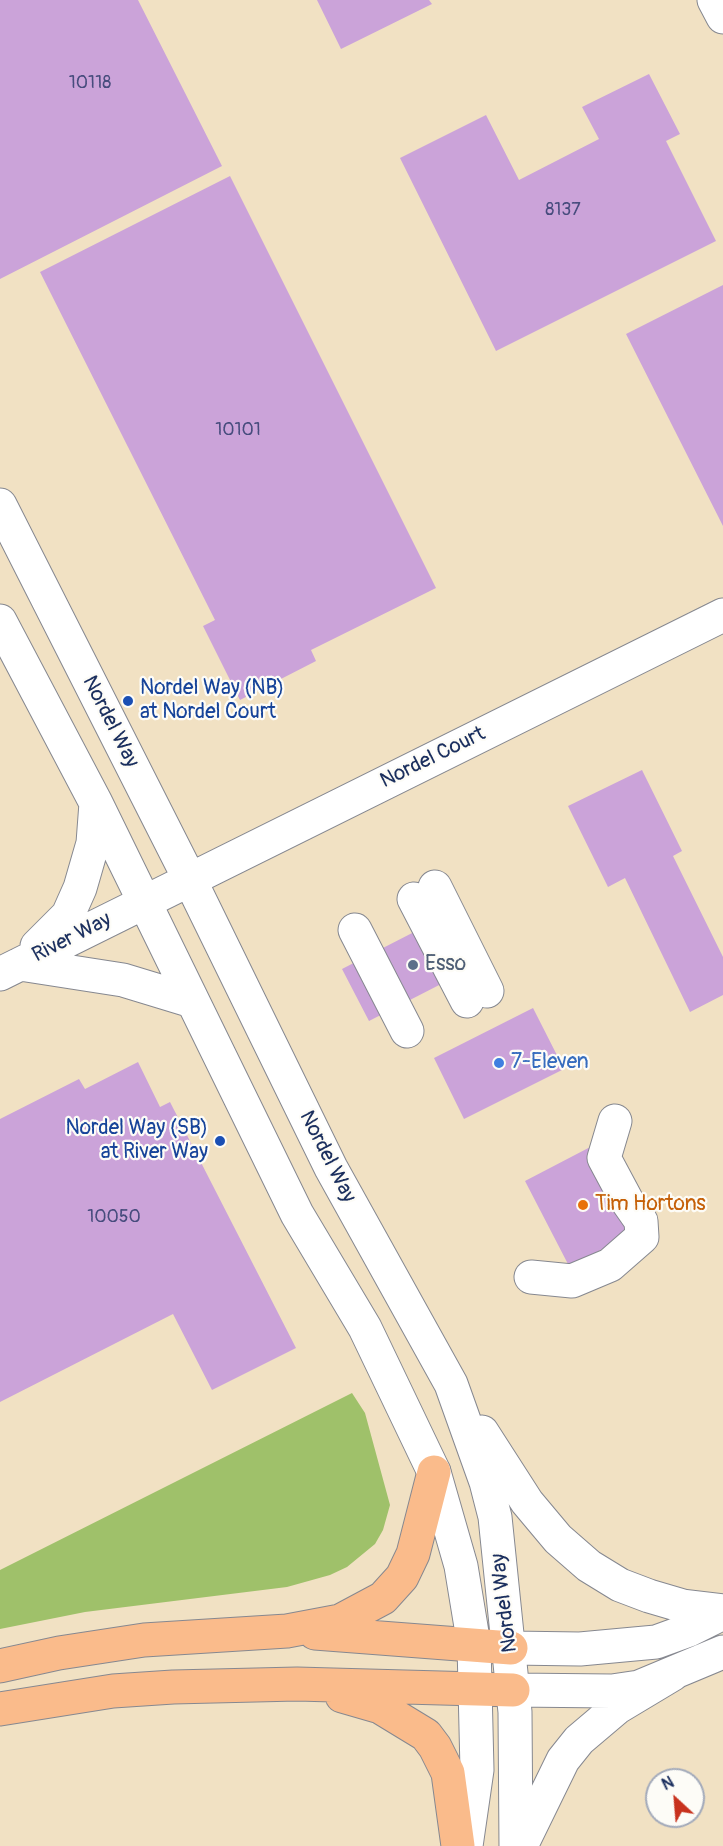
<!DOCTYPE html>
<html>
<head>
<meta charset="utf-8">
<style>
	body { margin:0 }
	#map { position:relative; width:723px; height:1846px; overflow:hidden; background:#f1e1c3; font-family:Pangolin,sans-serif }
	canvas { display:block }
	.north { position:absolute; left:645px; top:1768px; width:60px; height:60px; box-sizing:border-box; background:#fdfcf7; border:2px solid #a3aaba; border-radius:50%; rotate:334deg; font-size:16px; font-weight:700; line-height:24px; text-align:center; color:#1b2f5e }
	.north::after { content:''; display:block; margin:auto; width:21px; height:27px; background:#c8321e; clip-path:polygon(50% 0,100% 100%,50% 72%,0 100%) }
</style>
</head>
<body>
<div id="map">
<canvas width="723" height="1846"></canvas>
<div class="north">N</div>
</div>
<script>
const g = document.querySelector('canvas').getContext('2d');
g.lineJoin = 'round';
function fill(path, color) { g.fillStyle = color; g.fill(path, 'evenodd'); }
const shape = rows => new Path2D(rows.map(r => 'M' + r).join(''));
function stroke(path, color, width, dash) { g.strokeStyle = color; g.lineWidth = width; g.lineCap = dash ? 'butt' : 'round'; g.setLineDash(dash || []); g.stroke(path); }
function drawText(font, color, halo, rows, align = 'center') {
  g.font = font + ' Pangolin,sans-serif'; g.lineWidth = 4.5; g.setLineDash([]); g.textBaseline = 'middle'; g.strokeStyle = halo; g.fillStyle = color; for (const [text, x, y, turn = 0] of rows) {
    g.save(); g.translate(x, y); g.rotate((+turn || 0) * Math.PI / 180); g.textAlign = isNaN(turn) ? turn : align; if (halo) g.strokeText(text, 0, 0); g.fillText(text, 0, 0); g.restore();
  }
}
const green = shape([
	[352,1393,365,1413,390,1505,383,1530,375,1544,347,1567,330,1575,287,1587,85,1612,0,1629,0,1570]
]);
const building = shape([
	[0,0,138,0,222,166,0,279],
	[317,0,429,0,432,4,341,49],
	[649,74,680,134,666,141,716,241,496,351,400,158,486,115,519,180,599,139,582,107],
	[230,176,436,588,311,650,316,661,240,700,203,626,215,620,40,272],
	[723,285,723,526,626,334],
	[642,770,682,851,673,856,723,957,723,995,690,1012,625,878,608,887,568,806],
	[457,910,484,962,369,1021,342,969],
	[533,1008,564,1069,464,1119,434,1058],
	[138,1062,160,1107,170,1102,296,1348,212,1390,173,1314,0,1402,0,1119,79,1079,85,1089],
	[596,1144,640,1230,569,1266,525,1181]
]);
const minor = shape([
	[714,0,723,17],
	[0,505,189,878,331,1168,451,1384,486,1482,495,1517,515,1712,516,1846],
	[0,621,96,803,297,1214,365,1328,434,1472,461,1566,474,1645,477,1770,466,1846],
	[435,887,487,991],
	[414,899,467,1001],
	[355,930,407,1031],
	[37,946,68,915,80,888,93,843,96,803],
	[20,964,123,980,192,1001],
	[0,974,723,615],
	[531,1277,572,1281,610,1265,642,1237,641,1221,627,1201,604,1158,615,1121],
	[482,1432,527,1502,558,1539,589,1566,620,1585,649,1596,683,1606,723,1611],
	[511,1648,580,1649,656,1642,689,1630,723,1613],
	[513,1690,612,1691,639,1687,723,1652],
	[521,1846,563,1760,579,1740,618,1707,673,1674]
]);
const highway = shape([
	[315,1633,511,1648],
	[0,1666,59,1653,144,1640,287,1631,340,1621,383,1598,402,1577,413,1554,434,1472],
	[342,1696,380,1707,426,1735,435,1747,448,1773,458,1846],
	[0,1709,113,1691,173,1687,297,1684,513,1690]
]);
const markers = [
	[128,701,6,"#1a4fb4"],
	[413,965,6,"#5c6f8a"],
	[499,1063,6,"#3f7fe0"],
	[220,1141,6,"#1a4fb4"],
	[583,1205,6,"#e8710a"]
];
const numberNames = [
	["10118",90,83],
	["8137",563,210],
	["10101",238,430],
	["10050",114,1217]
];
const transitNames = [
	["Nordel Way (NB)",140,689],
	["at Nordel Court",140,713],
	["Nordel Way (SB)",208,1129,"right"],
	["at River Way",208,1153,"right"]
];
const streetNames = [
	["Nordel Way",110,722,63],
	["Nordel Court",433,758,-26],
	["River Way",72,938,-27],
	["Nordel Way",327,1157,63],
	["Nordel Way",505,1603,-97]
];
const serviceNames = [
	["Esso",425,965]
];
const shopNames = [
	["7-Eleven",511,1063]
];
const foodNames = [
	["Tim Hortons",595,1205]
];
fill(green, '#9fc16a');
fill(building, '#cba3d9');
stroke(minor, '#868890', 35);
stroke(highway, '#868890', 35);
stroke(minor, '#fff', 33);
stroke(highway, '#fabb8b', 33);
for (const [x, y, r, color] of markers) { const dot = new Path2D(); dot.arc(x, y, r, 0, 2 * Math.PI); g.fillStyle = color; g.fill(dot); stroke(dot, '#fdfcf7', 2); }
drawText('18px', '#474c7d', null, numberNames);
drawText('21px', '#164399', '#fdfcf7', transitNames, 'left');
drawText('21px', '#1b2f5e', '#fdfcf7', streetNames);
drawText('21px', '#4e5e75', '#fdfcf7', serviceNames, 'left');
drawText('21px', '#366cbe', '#fdfcf7', shopNames, 'left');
drawText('21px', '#c56008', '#fdfcf7', foodNames, 'left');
</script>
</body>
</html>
